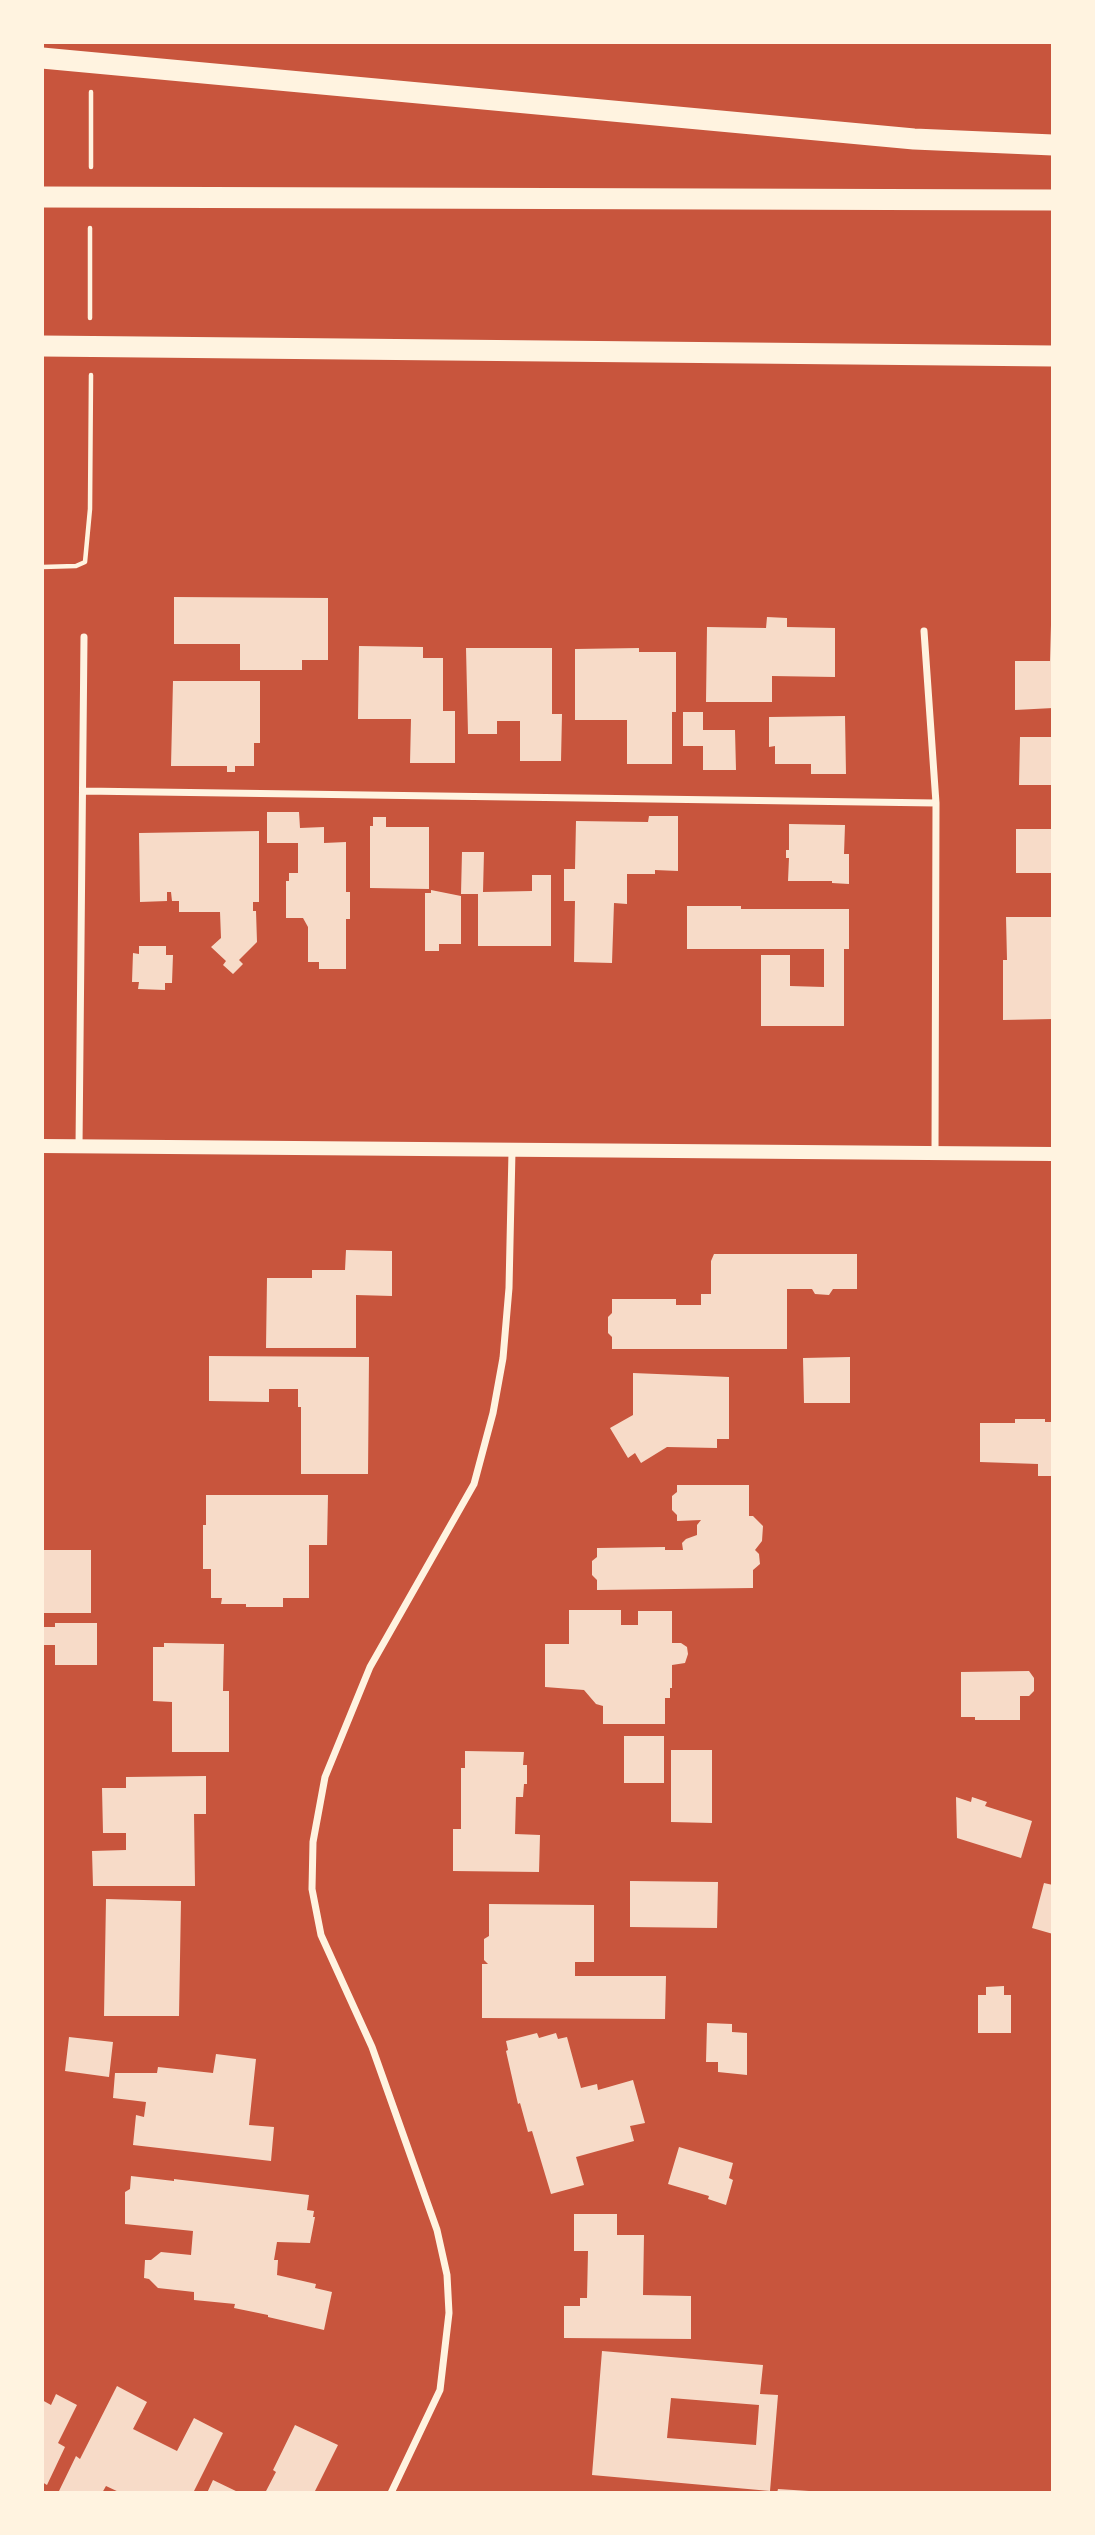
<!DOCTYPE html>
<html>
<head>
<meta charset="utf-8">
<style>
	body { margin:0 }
	#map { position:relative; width:1095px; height:2535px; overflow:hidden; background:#c8553d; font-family:"Varela Round",sans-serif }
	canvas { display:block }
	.frame { position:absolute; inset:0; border:44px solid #fff3e0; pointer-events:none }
</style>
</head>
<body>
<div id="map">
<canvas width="1095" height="2535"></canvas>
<div class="frame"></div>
</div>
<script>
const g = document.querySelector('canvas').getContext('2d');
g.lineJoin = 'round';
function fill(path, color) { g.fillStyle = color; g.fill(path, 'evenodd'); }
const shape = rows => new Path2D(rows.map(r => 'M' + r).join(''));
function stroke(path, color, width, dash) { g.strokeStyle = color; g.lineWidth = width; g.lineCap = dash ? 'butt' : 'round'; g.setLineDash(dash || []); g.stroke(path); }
const building = shape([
	[174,597,328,598,328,660,302,660,302,670,240,670,240,644,174,644],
	[767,617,787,618,787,627,835,628,835,677,772,676,772,702,706,702,707,627,766,628],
	[1051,625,1053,625,1053,708,1015,710,1015,661,1050,661],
	[359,646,423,647,423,658,443,658,443,711,455,711,455,763,410,763,411,719,358,719],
	[466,648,552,648,552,714,562,714,561,761,520,761,520,721,497,721,497,734,468,734],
	[639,648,639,652,676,652,676,712,672,712,672,764,627,764,627,720,575,720,575,649],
	[173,681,260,681,260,743,254,743,254,766,235,766,235,772,227,772,227,766,171,766],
	[683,712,703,712,703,730,735,730,736,770,703,770,703,746,683,746],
	[845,716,846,774,811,774,811,764,775,764,775,746,769,747,769,717],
	[1020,737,1053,737,1053,785,1019,785],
	[267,812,299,812,300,828,324,827,324,843,346,842,346,892,350,892,350,919,346,919,346,969,319,969,319,962,308,962,308,927,303,918,286,918,286,881,289,881,289,873,298,873,298,843,267,843],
	[649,816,678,816,678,871,655,870,655,874,627,874,627,904,614,903,612,963,574,962,575,901,564,901,564,869,575,869,576,821,648,822],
	[373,817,386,817,386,827,429,827,429,889,370,888,370,826,373,826],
	[789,824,845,825,844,854,849,854,849,884,832,883,832,881,788,881,789,858,786,858,786,850,789,850],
	[1016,829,1053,829,1053,873,1016,873],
	[259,831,259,902,253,902,253,911,256,911,257,942,239,960,243,964,233,974,223,965,226,961,211,947,221,938,220,912,179,912,179,901,172,901,171,892,167,892,167,901,140,902,139,833],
	[462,852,484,852,483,892,532,891,532,875,551,875,551,946,478,946,478,894,461,894],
	[431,890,461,896,461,944,439,944,439,951,425,951,425,893,431,893],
	[687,906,741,906,741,909,849,909,849,949,844,949,844,1026,761,1026,761,955,790,955,790,986,824,987,824,949,687,949],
	[1006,917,1053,917,1053,1019,1003,1020,1003,960,1007,960],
	[139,946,166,946,166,955,173,955,172,983,165,983,165,990,138,989,139,982,132,982,133,953,139,954],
	[346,1250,392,1251,392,1296,356,1295,356,1348,266,1348,267,1278,312,1278,312,1270,345,1270],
	[714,1254,857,1254,857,1289,833,1289,829,1295,815,1294,812,1289,787,1289,787,1349,612,1349,612,1337,608,1333,608,1317,612,1313,612,1299,676,1299,676,1305,701,1305,701,1294,711,1294,711,1261],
	[209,1356,369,1357,368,1474,301,1474,301,1407,298,1407,298,1389,269,1389,269,1402,209,1401],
	[850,1357,850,1403,804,1403,803,1358],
	[633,1373,729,1377,729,1439,717,1439,717,1448,667,1447,641,1463,635,1453,628,1458,610,1428,633,1415],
	[1015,1419,1045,1419,1045,1422,1053,1422,1053,1476,1038,1476,1038,1464,980,1462,980,1423,1015,1423],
	[677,1485,749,1485,749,1516,753,1516,763,1526,762,1541,755,1550,759,1554,760,1564,753,1570,753,1588,597,1590,597,1580,592,1575,592,1561,597,1557,597,1548,665,1547,665,1550,683,1550,682,1543,686,1539,697,1535,697,1525,701,1520,677,1521,677,1515,672,1510,672,1496,677,1492],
	[206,1495,328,1495,327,1545,309,1545,309,1598,283,1598,283,1607,246,1607,246,1604,221,1604,222,1598,211,1598,211,1569,203,1569,203,1525,206,1525],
	[42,1550,91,1550,91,1613,42,1613],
	[569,1610,621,1610,621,1625,638,1625,638,1611,672,1611,672,1643,681,1643,687,1647,688,1654,685,1663,672,1665,672,1688,670,1688,670,1698,665,1698,665,1724,603,1724,603,1706,596,1704,584,1690,545,1687,545,1644,569,1644],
	[55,1623,97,1623,97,1665,55,1665,55,1645,42,1645,42,1627,55,1627],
	[164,1643,224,1644,223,1691,229,1691,229,1752,172,1752,172,1702,153,1701,153,1647,164,1647],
	[1029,1671,1034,1678,1034,1691,1029,1696,1020,1696,1020,1720,975,1720,975,1717,961,1717,961,1672],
	[624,1736,664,1736,664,1783,624,1783],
	[671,1750,712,1750,712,1823,671,1822],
	[465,1751,524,1752,523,1765,527,1765,527,1784,524,1784,523,1797,516,1797,515,1834,540,1835,539,1872,453,1871,453,1829,461,1829,461,1768,465,1768],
	[206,1776,206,1814,194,1814,195,1886,93,1886,92,1851,126,1850,126,1833,103,1833,102,1788,126,1788,126,1777],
	[956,1797,971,1802,972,1797,987,1802,985,1806,1032,1821,1021,1858,957,1838],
	[630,1881,718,1882,717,1928,630,1927],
	[1044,1883,1053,1885,1053,1934,1032,1928],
	[106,1899,181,1901,179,2016,104,2016],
	[489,1904,594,1905,594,1962,575,1962,575,1976,666,1976,665,2019,482,2018,482,1964,488,1964,484,1960,484,1939,489,1936],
	[1004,1986,1004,1995,1011,1995,1011,2033,978,2033,978,1995,986,1995,986,1987],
	[707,2023,732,2024,732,2032,747,2033,747,2075,718,2072,718,2062,706,2062],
	[537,2033,539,2038,556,2033,558,2039,567,2037,581,2088,597,2084,598,2090,633,2080,645,2123,630,2126,634,2141,576,2157,584,2185,551,2194,532,2131,528,2132,520,2103,518,2104,506,2051,508,2050,506,2041],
	[69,2037,113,2042,109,2077,65,2071],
	[216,2054,256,2059,249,2125,274,2127,271,2161,133,2145,136,2115,144,2117,146,2102,113,2098,115,2073,157,2073,158,2067,213,2073],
	[679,2147,733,2163,729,2178,733,2180,726,2205,708,2199,709,2196,668,2184],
	[131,2176,174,2181,174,2179,309,2195,307,2210,314,2211,313,2217,315,2217,310,2243,277,2242,274,2260,278,2260,277,2275,316,2284,315,2288,332,2292,324,2330,268,2317,268,2315,234,2308,235,2304,194,2300,194,2292,158,2288,149,2279,144,2278,145,2260,151,2260,161,2252,191,2255,193,2231,125,2224,125,2192,130,2189],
	[574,2214,617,2214,617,2235,644,2235,643,2295,691,2296,691,2339,564,2338,564,2306,580,2306,580,2298,587,2298,588,2251,574,2251],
	[602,2351,763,2365,760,2394,778,2395,770,2491,592,2475],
	[671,2398,759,2405,756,2445,667,2438],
	[117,2386,147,2402,133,2429,177,2451,194,2418,223,2433,193,2493,121,2493,106,2486,102,2493,63,2493,59,2491,76,2456,80,2459],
	[56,2394,77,2405,58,2443,65,2447,47,2485,42,2482,42,2400,51,2405],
	[295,2425,338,2445,314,2493,265,2493,276,2472,273,2470],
	[213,2480,240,2493,207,2493],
	[778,2489,809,2491,809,2493,777,2493]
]);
const path = shape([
	[91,167,91,92],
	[90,228,90,318],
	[42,567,76,566,85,562,90,509,91,375]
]);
const minor = shape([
	[924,631,936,803,935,1153],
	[83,791,936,803],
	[79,1146,84,637],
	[391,2493,440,2390,449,2313,447,2275,437,2230,372,2047,321,1935,312,1889,313,1842,325,1777,370,1667,474,1484,493,1413,503,1358,509,1288,512,1151]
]);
const secondary = shape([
	[42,1146,1053,1154]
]);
const motorway = shape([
	[42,58,914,139,1053,145],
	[42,197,1053,200],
	[42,346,1053,356]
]);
fill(building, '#f7dbc8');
stroke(path, '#fff3e0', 4.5);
stroke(minor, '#fff3e0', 7);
stroke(secondary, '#fff3e0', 14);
stroke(motorway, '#fff3e0', 21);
</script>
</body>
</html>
